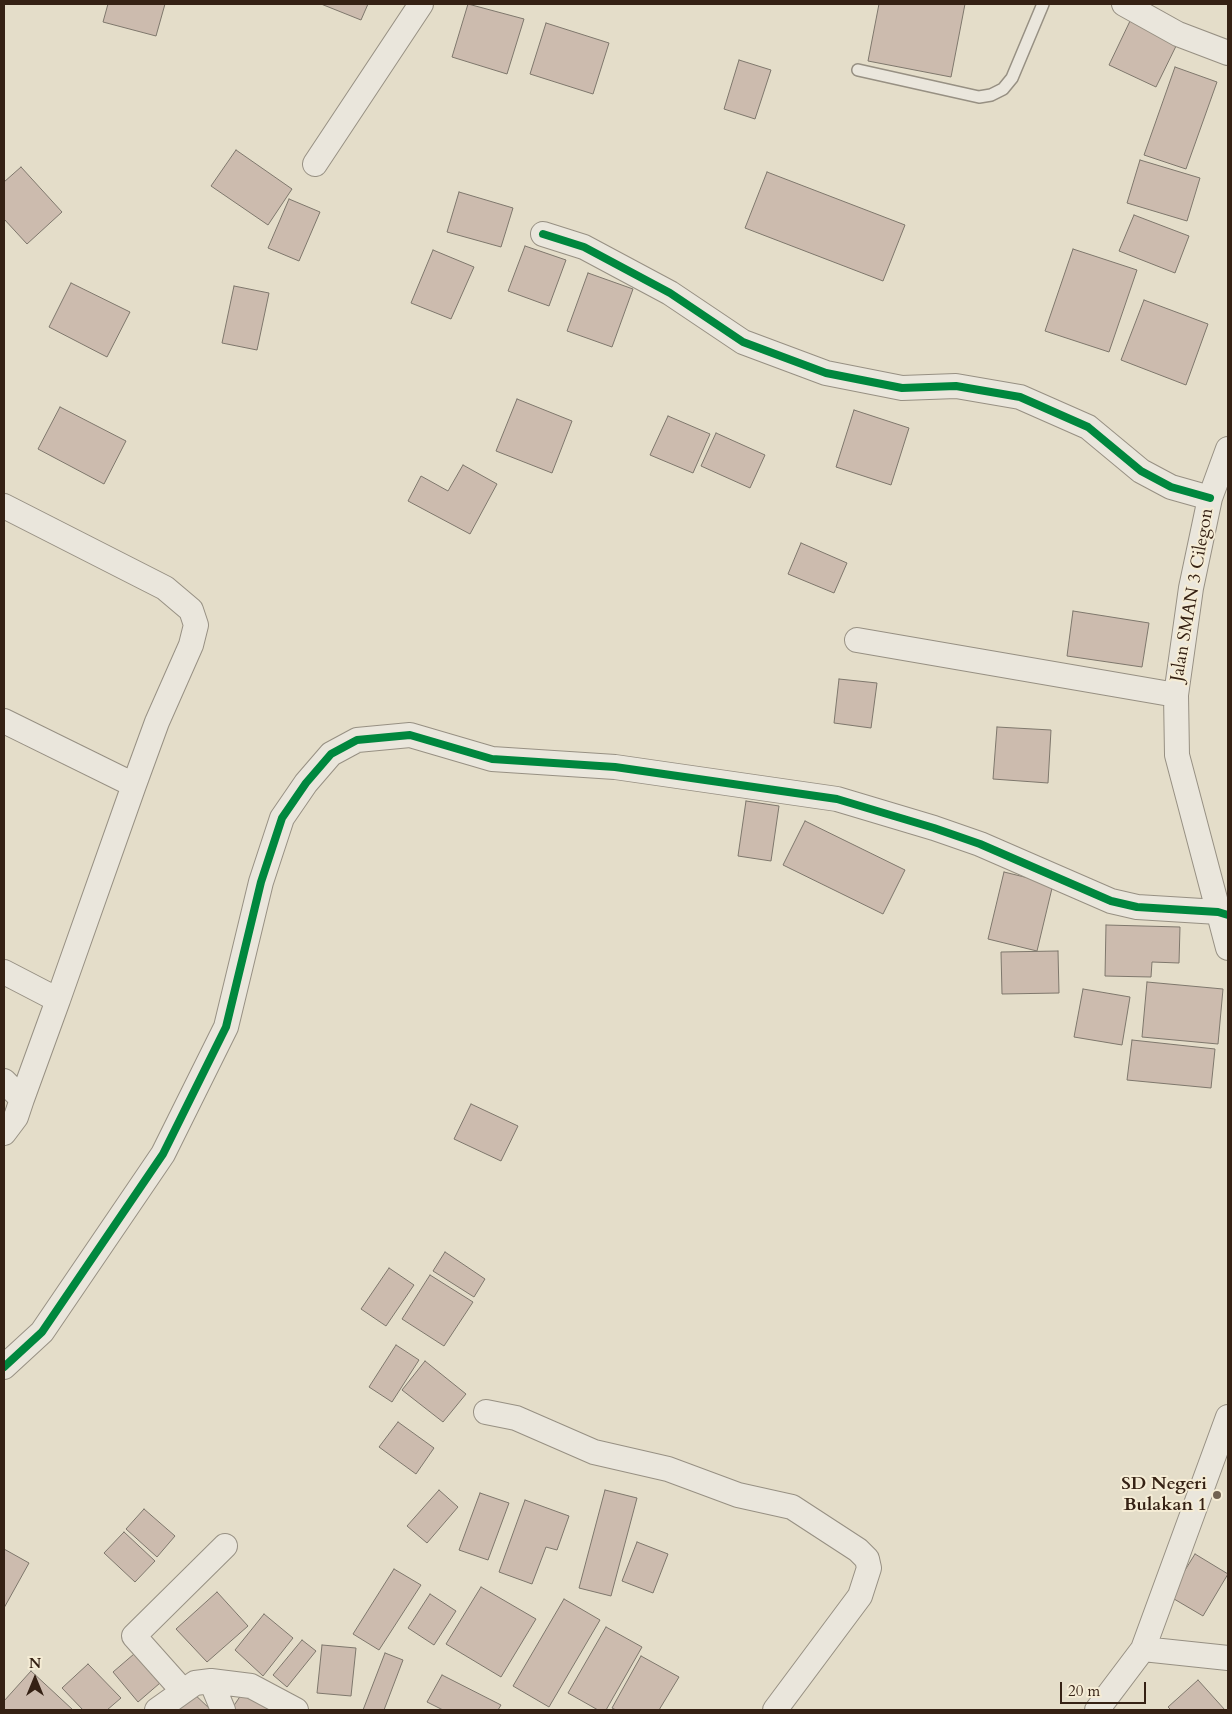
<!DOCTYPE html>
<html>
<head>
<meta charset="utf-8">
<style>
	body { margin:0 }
	#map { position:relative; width:1232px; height:1714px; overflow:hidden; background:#e4ddc9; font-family:Cardo,serif }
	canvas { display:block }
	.frame { position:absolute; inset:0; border:5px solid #352114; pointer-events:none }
	.north { position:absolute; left:10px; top:1654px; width:50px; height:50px; -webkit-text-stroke:4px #f5ecd5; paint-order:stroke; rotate:0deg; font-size:14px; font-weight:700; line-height:20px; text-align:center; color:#352114 }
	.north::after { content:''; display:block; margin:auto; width:18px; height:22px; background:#352114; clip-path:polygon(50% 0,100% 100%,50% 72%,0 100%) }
	.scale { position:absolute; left:1060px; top:1682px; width:86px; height:22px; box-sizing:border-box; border:2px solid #352114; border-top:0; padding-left:6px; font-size:15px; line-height:18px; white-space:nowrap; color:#352114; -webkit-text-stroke:4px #f5ecd5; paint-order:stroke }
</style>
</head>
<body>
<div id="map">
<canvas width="1232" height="1714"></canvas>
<div class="frame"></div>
<div class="north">N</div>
<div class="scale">20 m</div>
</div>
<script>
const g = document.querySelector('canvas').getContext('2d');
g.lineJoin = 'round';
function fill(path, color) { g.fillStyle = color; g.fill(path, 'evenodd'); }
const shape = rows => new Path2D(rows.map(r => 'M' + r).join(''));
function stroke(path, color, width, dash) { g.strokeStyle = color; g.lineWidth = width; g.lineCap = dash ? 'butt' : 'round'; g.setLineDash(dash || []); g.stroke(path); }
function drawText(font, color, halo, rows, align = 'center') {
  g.font = font + ' Cardo,serif'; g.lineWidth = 4; g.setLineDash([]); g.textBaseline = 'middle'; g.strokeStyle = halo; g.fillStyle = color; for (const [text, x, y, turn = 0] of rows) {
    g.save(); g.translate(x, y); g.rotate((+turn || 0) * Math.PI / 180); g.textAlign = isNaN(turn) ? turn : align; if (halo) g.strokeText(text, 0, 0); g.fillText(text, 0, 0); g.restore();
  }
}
const building = shape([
	[108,4,165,4,156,36,103,22,108,4],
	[321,4,368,4,361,20,321,4],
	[468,4,524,19,507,74,452,57,468,4],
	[879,4,965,4,951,77,868,61,879,4],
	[1131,19,1178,42,1156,87,1109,65,1131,19],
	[546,23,609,43,593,94,530,74,546,23],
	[739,60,771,70,755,119,724,109,739,60],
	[1175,67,1217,82,1186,169,1144,155,1175,67],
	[236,150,292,189,268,225,211,186,236,150],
	[1140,160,1200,178,1187,221,1127,203,1140,160],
	[21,167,62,212,27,244,4,219,4,182,21,167],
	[767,172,905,225,883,281,745,228,767,172],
	[459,192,513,208,501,247,447,232,459,192],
	[289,199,320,212,299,261,268,248,289,199],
	[1134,215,1189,236,1175,273,1119,251,1134,215],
	[525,246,566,260,549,306,508,291,525,246],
	[1073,249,1137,270,1109,352,1045,331,1073,249],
	[433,250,474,267,451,319,411,303,433,250],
	[588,273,633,289,612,347,567,331,588,273],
	[71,283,130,312,107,357,49,327,71,283],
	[234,286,269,293,257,350,222,343,234,286],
	[1144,300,1208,324,1186,385,1121,360,1144,300],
	[517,399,572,421,552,473,496,451,517,399],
	[60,407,126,441,104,484,38,449,60,407],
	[854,410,909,428,891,485,836,467,854,410],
	[668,416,710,434,693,473,650,455,668,416],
	[716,433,765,455,750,488,701,466,716,433],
	[463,465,497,484,470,534,408,501,421,476,448,491,463,465],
	[801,543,847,563,834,593,788,574,801,543],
	[1073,611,1149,623,1142,667,1067,656,1073,611],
	[839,679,877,683,871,728,834,723,839,679],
	[997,727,1051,730,1048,783,993,779,997,727],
	[746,801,779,806,771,861,738,856,746,801],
	[805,821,905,870,883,914,783,865,805,821],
	[1004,872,1053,884,1037,951,988,939,1004,872],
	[1106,925,1180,927,1179,963,1152,962,1151,977,1105,976,1106,925],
	[1058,951,1059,993,1002,994,1001,952,1058,951],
	[1147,982,1223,989,1218,1044,1142,1037,1147,982],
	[1083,989,1130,997,1122,1045,1074,1037,1083,989],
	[1132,1040,1215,1049,1211,1088,1127,1080,1132,1040],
	[471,1104,518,1126,501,1161,454,1139,471,1104],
	[445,1252,485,1279,474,1297,433,1271,445,1252],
	[389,1268,414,1285,386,1326,361,1309,389,1268],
	[430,1275,473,1302,444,1346,402,1319,430,1275],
	[396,1345,419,1360,392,1402,369,1387,396,1345],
	[425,1361,466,1394,443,1422,402,1390,425,1361],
	[398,1422,434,1448,416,1474,379,1447,398,1422],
	[439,1490,458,1507,427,1543,407,1526,439,1490],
	[605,1490,637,1498,611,1596,579,1588,605,1490],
	[480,1493,509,1503,488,1560,459,1550,480,1493],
	[525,1500,569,1516,557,1550,546,1547,532,1584,499,1572,525,1500],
	[144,1509,175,1536,157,1557,126,1529,144,1509],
	[124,1532,155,1561,135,1582,104,1553,124,1532],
	[637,1542,668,1554,653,1593,622,1581,637,1542],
	[4,1549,29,1563,4,1608,4,1549],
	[1195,1554,1228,1574,1203,1616,1169,1596,1195,1554],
	[394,1569,421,1585,379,1650,353,1634,394,1569],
	[481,1587,536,1619,501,1677,446,1644,481,1587],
	[217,1592,248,1626,207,1662,176,1629,217,1592],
	[430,1594,456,1611,434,1645,408,1628,430,1594],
	[564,1599,600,1620,549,1707,513,1686,564,1599],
	[264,1614,293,1638,263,1676,235,1650,264,1614],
	[606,1627,642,1647,606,1710,598,1710,568,1693,606,1627],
	[302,1640,316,1651,287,1687,273,1675,302,1640],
	[322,1645,356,1648,351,1696,317,1693,322,1645],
	[385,1653,403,1660,384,1710,363,1710,385,1653],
	[134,1654,160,1683,138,1702,113,1672,134,1654],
	[641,1656,679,1677,659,1710,616,1710,612,1708,641,1656],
	[88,1664,121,1698,107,1710,83,1710,62,1688,88,1664],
	[31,1671,73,1710,4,1710,4,1701,31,1671],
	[442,1675,501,1705,498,1710,443,1710,427,1702,442,1675],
	[1198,1680,1225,1710,1171,1710,1168,1707,1198,1680],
	[190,1690,211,1710,170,1710,190,1690],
	[243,1692,268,1708,266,1710,231,1710,243,1692]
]);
const lane = shape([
	[858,70,979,97,991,95,1003,89,1012,78,1043,4]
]);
const street = shape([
	[1124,4,1178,34,1228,53],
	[315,164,421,4],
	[543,234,584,247,670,293,743,342,826,373,902,388,956,386,1020,397,1088,427,1141,471,1171,487,1210,498],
	[1228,449,1210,498,1191,588,1176,695,1177,755,1228,948],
	[4,506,165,588,191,610,196,625,191,645,157,722,134,785,58,1000,4,972],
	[857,640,1176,695],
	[4,721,134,785],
	[4,1081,22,1099,58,1000],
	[4,1133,16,1117,22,1099],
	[4,1367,42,1332,163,1154,226,1027,261,882,282,818,306,783,331,754,357,740,410,735,492,759,615,767,837,799,934,828,980,844,1111,901,1137,907,1218,912,1228,915],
	[486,1412,516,1418,594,1452,668,1469,738,1495,792,1507,858,1550,867,1559,869,1568,860,1596,775,1710],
	[1143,1649,1228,1658],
	[211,1681,223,1710],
	[183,1691,134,1636,225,1546],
	[157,1710,195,1683,211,1681,251,1686,296,1710],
	[1097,1710,1143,1649,1228,1417]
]);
const cycleway = shape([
	[543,234,584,247,670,293,743,342,826,373,902,388,956,386,1020,397,1088,427,1141,471,1171,487,1210,498],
	[4,1367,42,1332,163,1154,226,1027,261,882,282,818,306,783,331,754,357,740,410,735,492,759,615,767,837,799,934,828,980,844,1111,901,1137,907,1218,912,1228,915]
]);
const markers = [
	[1217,1495,5,"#726353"]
];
const streetNames = [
	["Jalan SMAN 3 Cilegon",1193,595,-80]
];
const poiNames = [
	["SD Negeri",1207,1485],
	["Bulakan 1",1207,1506]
];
fill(building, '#ccbbae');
stroke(building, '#7e776c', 1);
stroke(lane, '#979083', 14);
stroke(street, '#979083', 26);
stroke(lane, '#eae6dc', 11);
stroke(street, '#eae6dc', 24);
stroke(cycleway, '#00873e', 8);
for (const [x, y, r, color] of markers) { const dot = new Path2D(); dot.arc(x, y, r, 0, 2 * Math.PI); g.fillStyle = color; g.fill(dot); stroke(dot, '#f5ecd5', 2); }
drawText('18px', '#352114', '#f5ecd5', streetNames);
drawText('bold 18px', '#352114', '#f5ecd5', poiNames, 'right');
</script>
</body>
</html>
